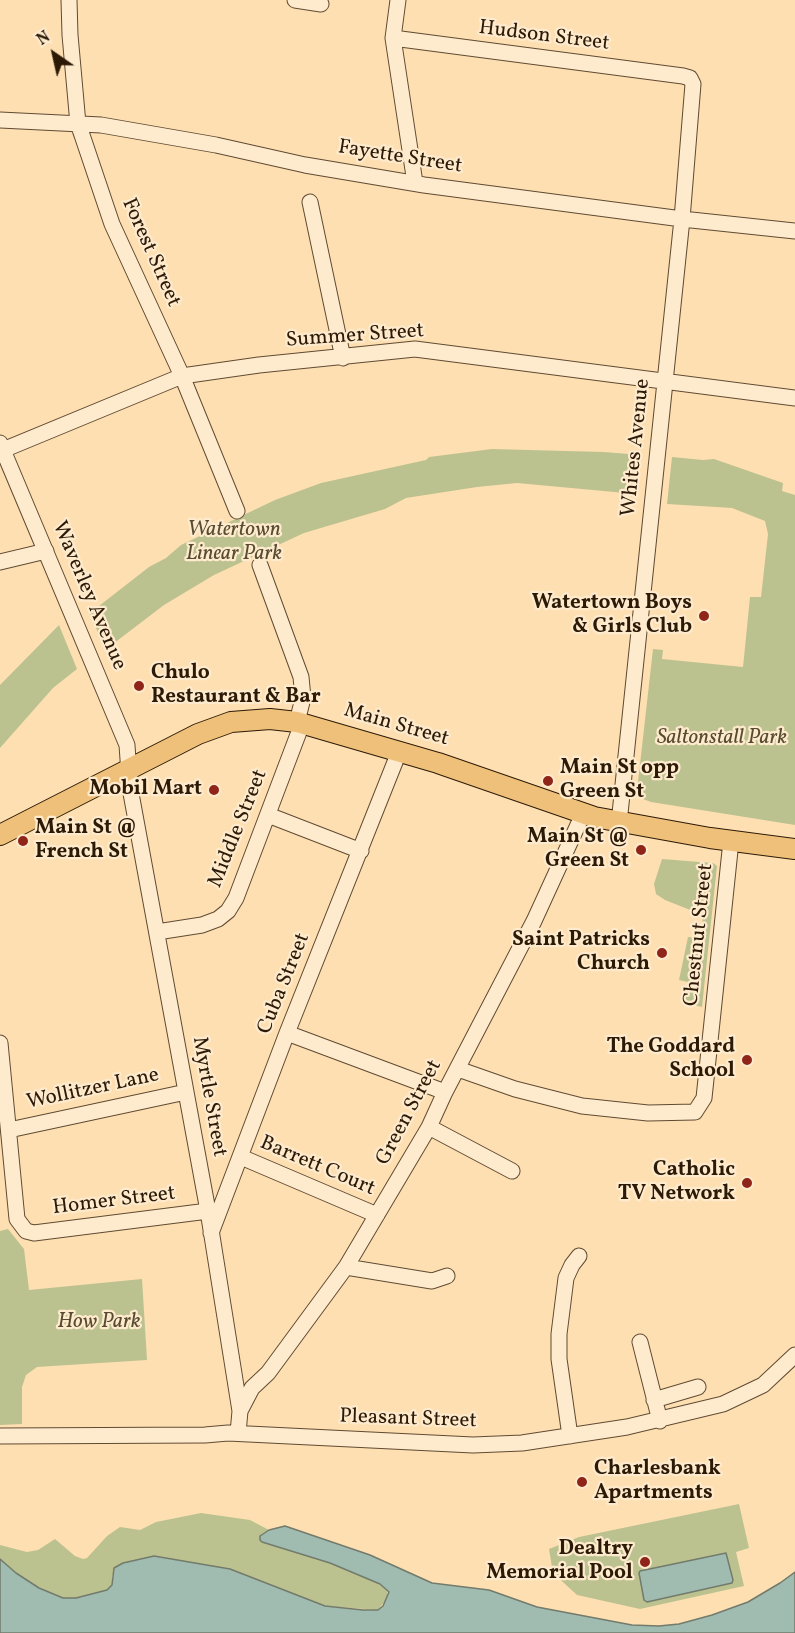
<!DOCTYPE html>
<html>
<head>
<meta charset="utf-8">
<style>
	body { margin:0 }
	#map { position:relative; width:795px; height:1633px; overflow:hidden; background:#fedfb2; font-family:Vollkorn,serif }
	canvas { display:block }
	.north { position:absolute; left:24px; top:24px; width:60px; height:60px; -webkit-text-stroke:4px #feeacd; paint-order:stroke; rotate:326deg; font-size:16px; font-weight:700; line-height:24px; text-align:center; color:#2c1a07 }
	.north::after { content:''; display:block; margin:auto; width:21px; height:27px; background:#2c1a07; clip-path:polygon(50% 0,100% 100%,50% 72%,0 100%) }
</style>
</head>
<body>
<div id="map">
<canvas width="795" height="1633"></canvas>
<div class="north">N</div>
</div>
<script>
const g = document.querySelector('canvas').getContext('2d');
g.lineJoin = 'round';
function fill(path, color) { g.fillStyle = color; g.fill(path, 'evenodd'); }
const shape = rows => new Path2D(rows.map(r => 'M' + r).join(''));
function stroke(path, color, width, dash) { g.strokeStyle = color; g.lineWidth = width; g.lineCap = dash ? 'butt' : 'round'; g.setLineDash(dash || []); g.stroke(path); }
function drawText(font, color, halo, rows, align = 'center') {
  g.font = font + ' Vollkorn,serif'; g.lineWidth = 4.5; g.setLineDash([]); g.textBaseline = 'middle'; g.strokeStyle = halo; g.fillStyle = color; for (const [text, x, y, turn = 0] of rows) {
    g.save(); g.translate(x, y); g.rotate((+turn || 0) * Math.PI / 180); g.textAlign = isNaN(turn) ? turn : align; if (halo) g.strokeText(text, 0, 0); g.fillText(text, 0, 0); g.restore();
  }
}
const green = shape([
	[492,449,604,452,641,455,636,494,517,483,477,487,406,498,385,509,304,533,214,575,164,605,105,650,90,613,149,567,166,558,181,545,275,500,321,483,426,460,429,457],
	[672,457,703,460,714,459,783,483,782,491,795,495,795,825,651,802,643,799,639,792,638,782,653,649,663,650,662,659,743,667,750,597,761,597,768,534,765,521,732,508,667,504],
	[59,625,77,669,53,688,0,748,0,685],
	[662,859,713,863,717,866,702,1007,685,1003,688,982,679,980,688,937,701,938,703,915,665,900,656,894,654,884],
	[8,1229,24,1249,29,1290,142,1279,147,1360,37,1367,26,1375,22,1387,22,1424,0,1425,0,1231],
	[739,1504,749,1548,736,1552,744,1586,640,1609,577,1595,553,1573,549,1549,579,1537],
	[201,1513,250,1520,269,1530,262,1534,262,1542,330,1563,380,1584,387,1589,388,1597,378,1610,325,1606,230,1569,154,1556,123,1563,112,1576,112,1585,107,1590,76,1598,63,1598,39,1588,16,1573,0,1559,0,1545,27,1552,38,1550,55,1539,75,1556,83,1559,87,1558,107,1536,120,1527,140,1530,156,1522]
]);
const water = shape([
	[285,1526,370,1555,432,1583,489,1590,537,1607,632,1625,659,1626,679,1624,712,1615,748,1602,780,1583,795,1572,795,1633,0,1633,0,1559,16,1573,39,1588,63,1598,76,1598,107,1590,112,1585,114,1568,123,1563,154,1556,230,1569,325,1606,363,1610,378,1610,383,1606,389,1592,380,1584,330,1563,262,1542,260,1540,260,1536,269,1530,285,1526],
	[726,1553,733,1580,732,1583,647,1602,644,1600,639,1573,640,1571,726,1553]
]);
const minor = shape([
	[69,0,70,35,78,124,82,135,112,224,182,376,237,511],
	[295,0,321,4],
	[398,0,393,38,415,183],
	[393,38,683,76,690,78,693,84,682,219,619,823],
	[0,120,101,125,216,145,305,165,424,185,682,219,795,231],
	[310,202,343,358],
	[0,443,127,745,130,788,208,1211,240,1411,238,1433],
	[3,450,182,376,259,365,415,349,795,398],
	[0,562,46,551],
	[260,565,301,677,303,698,297,722],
	[268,815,361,851],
	[157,932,202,925,218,919,228,911,236,898,302,724],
	[287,1033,445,1092],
	[0,1043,17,1219,26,1231,34,1233,208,1211],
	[458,1069,515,1089,582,1106,648,1113,695,1112,704,1098,731,841],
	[429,1127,512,1171],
	[9,1130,186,1092],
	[241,1157,377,1215],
	[211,1233,287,1033,399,752],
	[346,1267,432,1281,447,1276],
	[640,1342,660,1421],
	[654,1400,698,1387],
	[240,1411,252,1388,268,1373,346,1267,429,1127,445,1092,534,921,583,814],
	[0,1436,205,1435,228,1433,473,1445,522,1443,627,1427,723,1404,763,1385,795,1355],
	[570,1436,559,1359,559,1334,566,1278,572,1265,579,1256]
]);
const major = shape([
	[0,835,198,734,231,722,270,719,297,722,438,763,594,817,710,838,795,849]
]);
const markers = [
	[704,616,6,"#8f2418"],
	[139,686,6,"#8f2418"],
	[548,781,6,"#8f2418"],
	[214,790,6,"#8f2418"],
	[23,841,6,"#8f2418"],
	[641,850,6,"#8f2418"],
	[662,953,6,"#8f2418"],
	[747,1060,6,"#8f2418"],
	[747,1183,6,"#8f2418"],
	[582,1482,6,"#8f2418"],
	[645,1562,6,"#8f2418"]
];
const streetNames = [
	["Hudson Street",544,37,7],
	["Fayette Street",400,158,9],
	["Forest Street",150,253,66],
	["Summer Street",355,337,-4],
	["Whites Avenue",637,448,-84],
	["Waverley Avenue",88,596,67],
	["Main Street",396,726,16],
	["Middle Street",239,829,-68],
	["Chestnut Street",700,935,-84],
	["Cuba Street",285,984,-68],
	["Wollitzer Lane",93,1090,-12],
	["Myrtle Street",208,1097,80],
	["Green Street",410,1113,-62],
	["Barrett Court",317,1167,23],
	["Homer Street",114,1202,-7],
	["Pleasant Street",408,1420,2]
];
const parkNames = [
	["Watertown",234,531],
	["Linear Park",234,555],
	["Saltonstall Park",722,739],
	["How Park",99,1323]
];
const poiNames = [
	["Watertown Boys",692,604],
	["& Girls Club",692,628],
	["Chulo",151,674,"left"],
	["Restaurant & Bar",151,698,"left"],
	["Main St opp",560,769,"left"],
	["Green St",560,793,"left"],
	["Mobil Mart",202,790],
	["Main St @",35,829,"left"],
	["French St",35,853,"left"],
	["Main St @",629,838],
	["Green St",629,862],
	["Saint Patricks",650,941],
	["Church",650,965],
	["The Goddard",735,1048],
	["School",735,1072],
	["Catholic",735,1171],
	["TV Network",735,1195],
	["Charlesbank",594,1470,"left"],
	["Apartments",594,1494,"left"],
	["Dealtry",633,1550],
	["Memorial Pool",633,1574]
];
fill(green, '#bcc28f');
fill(water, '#a0bcb0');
stroke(water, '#727b6c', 1.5);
stroke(minor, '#604b32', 17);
stroke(major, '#2c1a07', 22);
stroke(minor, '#feeacd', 15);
stroke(major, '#efc079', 20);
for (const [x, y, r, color] of markers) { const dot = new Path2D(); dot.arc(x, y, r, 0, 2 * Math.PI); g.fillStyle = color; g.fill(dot); stroke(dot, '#feeacd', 2); }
drawText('21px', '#2c1a07', '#feeacd', streetNames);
drawText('italic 21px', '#574c30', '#feeacd', parkNames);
drawText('bold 21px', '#2c1a07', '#feeacd', poiNames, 'right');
</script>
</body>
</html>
